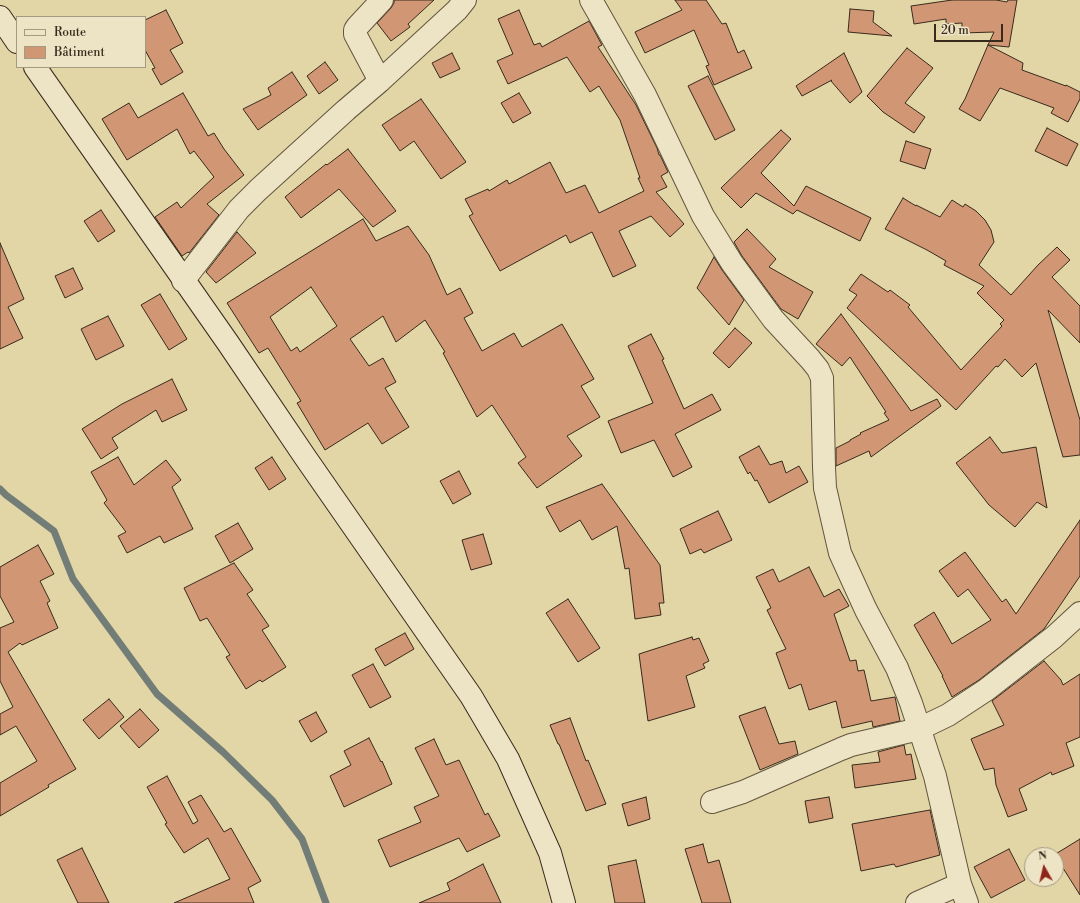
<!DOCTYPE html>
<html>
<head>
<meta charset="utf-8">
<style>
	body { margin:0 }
	#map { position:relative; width:1080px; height:903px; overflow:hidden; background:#e2d5a6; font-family:"Libre Bodoni",serif }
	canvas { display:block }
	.legend { position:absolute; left:16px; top:16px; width:130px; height:52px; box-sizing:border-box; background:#ece4c5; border:1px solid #a49a81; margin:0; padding:5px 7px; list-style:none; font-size:12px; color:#382a1c }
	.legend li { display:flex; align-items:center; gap:8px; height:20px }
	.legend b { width:20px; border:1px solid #a49a81 }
	.north { position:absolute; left:1024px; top:847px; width:40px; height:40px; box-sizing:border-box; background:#ece4c5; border:1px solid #a49a81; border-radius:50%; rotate:352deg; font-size:11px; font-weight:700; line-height:16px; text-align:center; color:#382a1c }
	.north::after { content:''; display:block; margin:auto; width:14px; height:18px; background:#8f2418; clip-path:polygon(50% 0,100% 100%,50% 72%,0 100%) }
	.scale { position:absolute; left:934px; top:24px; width:69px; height:18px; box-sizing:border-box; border:2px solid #382a1c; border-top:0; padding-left:5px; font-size:12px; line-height:14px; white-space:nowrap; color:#382a1c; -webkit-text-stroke:3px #ece4c5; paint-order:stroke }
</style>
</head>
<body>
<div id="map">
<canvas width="1080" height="903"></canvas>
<ul class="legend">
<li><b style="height:5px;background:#ece4c5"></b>Route</li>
<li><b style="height:11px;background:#d19774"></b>Bâtiment</li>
</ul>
<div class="north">N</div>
<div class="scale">20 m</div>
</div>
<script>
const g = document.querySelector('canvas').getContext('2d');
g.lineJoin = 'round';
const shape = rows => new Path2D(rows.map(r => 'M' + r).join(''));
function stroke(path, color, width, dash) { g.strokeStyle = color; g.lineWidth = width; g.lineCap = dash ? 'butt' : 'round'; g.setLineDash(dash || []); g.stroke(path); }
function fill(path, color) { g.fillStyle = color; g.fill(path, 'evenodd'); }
const stream = shape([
	[0,489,6,495,54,531,73,579,157,694,223,752,272,800,302,839,326,903]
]);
const building = shape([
	[394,0,434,0,408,24,410,27,391,41,377,23,391,8,394,3,394,0],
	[675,0,706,0,722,24,726,23,738,53,744,50,752,68,714,85,706,66,709,65,694,30,645,53,635,32,682,10,675,0],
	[952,0,996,0,1007,2,1008,0,1017,0,1009,47,988,45,994,32,962,33,962,23,946,24,946,19,914,24,911,6,952,0],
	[850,9,874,11,873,22,892,36,848,32,850,9],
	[166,10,183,43,170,50,183,72,161,85,152,69,155,68,145,50,145,20,166,10],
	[519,10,534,45,540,43,542,47,589,21,602,45,598,47,636,105,657,148,659,155,660,155,668,172,661,176,667,187,656,192,684,224,670,237,651,216,619,231,636,266,613,277,592,232,570,243,566,235,500,271,469,216,473,214,465,199,488,189,489,191,507,180,509,184,550,162,566,193,585,185,599,213,644,191,638,178,640,178,620,120,599,86,590,92,567,57,508,84,497,61,513,54,498,19,519,10],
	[988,45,1023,63,1022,70,1066,86,1066,85,1080,92,1080,99,1068,122,1051,113,1054,108,1000,88,980,121,959,109,965,99,988,45],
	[907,48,933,68,905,103,925,117,914,133,883,112,867,96,907,48],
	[452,53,460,69,440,78,432,63,452,53],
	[844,53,862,92,850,103,831,81,832,80,802,96,796,86,844,53],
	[325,62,338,80,319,94,307,76,325,62],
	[292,72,307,95,258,130,243,109,271,95,268,88,292,72],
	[708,76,735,130,715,140,688,86,708,76],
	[183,93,208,136,214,133,224,149,244,175,207,204,219,215,189,253,188,252,182,256,155,217,177,202,181,208,214,177,194,151,190,154,177,129,127,160,102,119,129,103,138,118,183,93],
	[519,93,531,113,513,123,501,103,519,93],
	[421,99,466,162,441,179,414,141,400,151,382,125,421,99],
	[1047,128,1078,144,1067,166,1035,151,1047,128],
	[781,130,791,139,761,173,794,206,806,186,871,218,860,241,797,210,793,214,756,193,741,208,721,188,781,130],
	[906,141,931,149,925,169,900,161,906,141],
	[348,149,396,211,373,227,339,189,301,218,285,197,326,164,327,165,348,149],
	[903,198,916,206,916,205,940,217,952,200,963,207,965,204,976,211,985,220,991,230,994,242,979,265,1011,295,1038,265,1057,247,1070,260,1052,277,1080,306,1080,343,1048,310,1080,420,1080,455,1063,457,1036,363,1022,377,1005,359,998,367,996,366,956,410,847,308,857,295,849,290,861,274,888,292,890,290,910,305,908,307,961,370,1002,326,1000,324,1004,320,977,293,984,286,944,265,946,261,927,250,885,229,903,198],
	[101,210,115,231,98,242,84,221,101,210],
	[363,219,376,241,408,226,429,255,447,295,460,288,473,313,464,318,482,351,514,333,522,347,562,324,594,379,581,386,600,417,567,436,582,456,537,488,518,463,526,457,492,405,477,417,443,353,445,352,425,320,396,342,383,316,350,339,369,366,383,358,396,382,385,388,409,427,382,444,368,423,325,450,297,403,301,401,268,348,259,353,227,303,363,219],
	[311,287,337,326,300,352,297,347,291,351,270,317,311,287],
	[747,229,776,259,769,267,813,292,798,319,781,309,742,256,734,242,747,229],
	[237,232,256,253,216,283,206,272,237,232],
	[0,243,24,299,8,307,23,338,0,349,0,243],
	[714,257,722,270,744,300,729,325,697,288,714,257],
	[73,268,83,289,65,298,55,276,73,268],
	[160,294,187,339,169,350,141,305,160,294],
	[841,314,911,411,937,399,941,406,871,457,869,451,836,466,836,448,850,441,850,440,861,434,860,433,889,420,884,413,886,412,850,357,842,366,816,344,841,314],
	[108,316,124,346,96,360,81,329,108,316],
	[735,328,752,343,729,368,713,353,735,328],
	[651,334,664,359,662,360,684,409,712,394,721,410,675,434,692,467,673,477,654,440,621,453,608,421,653,403,628,346,651,334],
	[172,379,187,410,162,422,156,410,112,438,118,448,101,459,82,429,122,404,172,379],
	[990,437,1002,453,1036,447,1047,508,1037,502,1015,527,989,505,956,463,990,437],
	[759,446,770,465,782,461,786,473,799,466,808,482,769,503,757,480,755,481,750,472,748,474,739,457,759,446],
	[118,457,134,485,166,460,181,480,172,487,193,529,164,543,160,536,127,553,118,536,126,532,104,503,107,500,91,472,118,457],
	[272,457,286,479,269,490,255,468,272,457],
	[459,471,471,494,453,504,440,481,459,471],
	[602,484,660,565,664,603,659,603,661,615,635,619,629,568,625,569,617,526,592,540,580,520,560,532,546,507,602,484],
	[718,511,732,540,704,553,701,549,690,554,680,529,718,511],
	[1080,520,1080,576,1044,629,979,680,952,697,942,676,943,676,914,625,934,612,952,644,991,620,968,589,958,597,939,571,965,552,1002,602,1006,599,1016,614,1080,520],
	[238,523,253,549,230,563,215,536,238,523],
	[483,534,492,564,471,570,462,540,483,534],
	[38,545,54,574,40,581,50,601,47,603,58,628,22,645,20,643,8,652,76,769,48,785,49,787,0,816,0,783,37,761,16,726,0,735,0,714,13,707,0,681,0,628,14,622,0,596,0,567,38,545],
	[234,563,253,590,247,594,269,626,262,630,286,667,262,682,260,680,246,689,226,657,230,655,207,618,200,621,184,588,234,563],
	[809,567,824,597,839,589,849,606,834,614,850,661,856,660,858,671,864,670,871,701,895,697,900,721,873,727,872,721,842,728,836,701,809,710,801,684,789,689,776,653,786,649,767,610,771,608,756,577,773,569,779,582,809,567],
	[568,599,600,648,578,662,546,613,568,599],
	[405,633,414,649,385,666,375,649,405,633],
	[692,637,693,640,699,638,709,661,703,664,705,668,686,676,695,707,648,721,639,654,692,637],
	[1044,661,1061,680,1063,685,1080,674,1080,737,1066,743,1074,766,1052,775,1051,772,1019,789,1027,810,1008,817,996,785,994,768,984,770,971,739,1004,725,992,701,1044,661],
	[373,664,391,697,370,708,352,675,373,664],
	[109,699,124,717,99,739,83,720,109,699],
	[765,707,779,744,795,741,798,754,760,770,739,716,765,707],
	[140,709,159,730,139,748,120,726,140,709],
	[316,712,327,732,311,742,299,721,316,712],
	[570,718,586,761,588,760,606,804,586,811,559,744,558,744,550,725,570,718],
	[369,738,381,762,382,761,392,784,344,807,330,776,351,765,344,751,369,738],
	[434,739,446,765,459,760,485,815,488,813,500,836,467,852,459,838,390,867,378,840,421,822,414,807,439,796,415,748,434,739],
	[904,745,906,755,911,754,916,779,855,788,852,765,880,762,878,752,904,745],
	[167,776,193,824,198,821,188,802,201,795,224,832,231,828,261,881,248,888,254,903,174,903,230,879,208,838,184,853,165,824,167,823,147,787,167,776],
	[646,797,650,819,628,826,622,804,646,797],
	[829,797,833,818,809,823,805,801,829,797],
	[930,810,940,855,896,867,894,864,861,871,852,824,930,810],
	[1080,839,1080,895,1056,857,1056,855,1054,855,1080,839],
	[703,844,708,863,719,860,731,903,702,903,685,849,703,844],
	[82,848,109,903,78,903,57,860,82,848],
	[1009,849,1025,880,991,898,974,867,1009,849],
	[636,860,645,903,615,903,608,866,636,860],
	[483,864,501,903,419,903,450,890,447,883,483,864]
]);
const minor = shape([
	[591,0,645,95,703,216,732,263,773,319,810,359,818,369,822,378,824,467,825,488,840,553,866,610,897,668,911,703,935,776,960,884,967,903],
	[380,81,355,34,355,30,357,27,382,0],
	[183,281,239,209,258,190,346,110,380,81,457,10,465,0],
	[712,802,743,792,841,749,851,745,919,729,948,715,986,690,1054,637,1080,613],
	[917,903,960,884]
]);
const secondary = shape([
	[0,17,17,42],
	[35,67,228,343,305,457,471,696,508,759,550,853,564,903]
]);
stroke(stream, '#737d77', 7);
fill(building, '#d19774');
stroke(building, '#382a1c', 1);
stroke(minor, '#62553e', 24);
stroke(secondary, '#382a1c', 24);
stroke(minor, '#ece4c5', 22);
stroke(secondary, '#ece4c5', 22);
</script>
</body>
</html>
